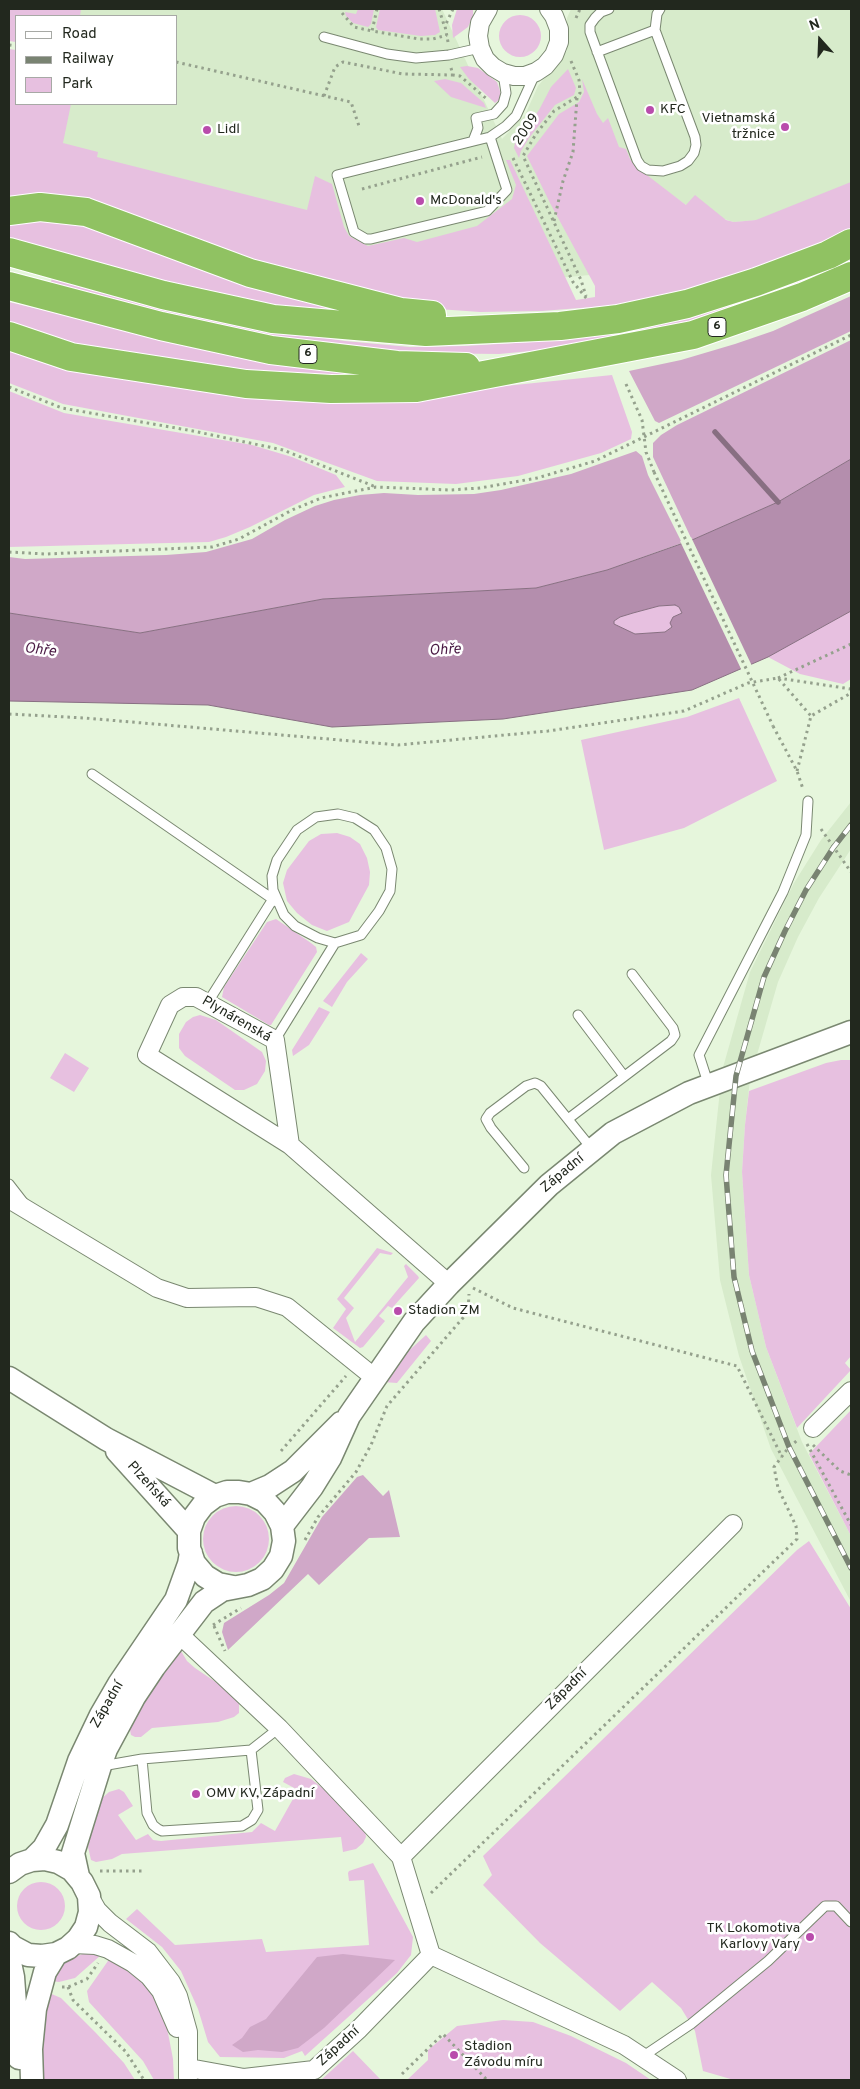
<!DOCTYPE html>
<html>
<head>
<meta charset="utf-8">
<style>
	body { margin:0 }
	#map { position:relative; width:860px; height:2089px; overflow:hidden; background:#e6f6dc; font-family:Overpass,sans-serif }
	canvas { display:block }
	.frame { position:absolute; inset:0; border:10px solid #22281e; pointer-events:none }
	.legend { position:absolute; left:15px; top:15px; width:162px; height:90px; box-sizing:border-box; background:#fff; border:1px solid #a7a9a5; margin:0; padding:6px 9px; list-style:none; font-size:15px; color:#22281e }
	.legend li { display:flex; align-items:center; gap:10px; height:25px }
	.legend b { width:25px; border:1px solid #a7a9a5 }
	.north { position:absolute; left:795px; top:15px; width:50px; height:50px; -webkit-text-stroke:4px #fff; paint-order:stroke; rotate:340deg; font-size:14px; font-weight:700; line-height:20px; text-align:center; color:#22281e }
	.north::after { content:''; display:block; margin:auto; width:18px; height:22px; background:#22281e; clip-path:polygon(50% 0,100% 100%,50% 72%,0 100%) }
</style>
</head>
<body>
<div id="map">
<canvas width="860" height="2089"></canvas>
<div class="frame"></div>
<ul class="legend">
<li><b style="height:6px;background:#fff"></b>Road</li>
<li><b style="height:6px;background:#798372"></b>Railway</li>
<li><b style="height:14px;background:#e7c0e0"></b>Park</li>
</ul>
<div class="north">N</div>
</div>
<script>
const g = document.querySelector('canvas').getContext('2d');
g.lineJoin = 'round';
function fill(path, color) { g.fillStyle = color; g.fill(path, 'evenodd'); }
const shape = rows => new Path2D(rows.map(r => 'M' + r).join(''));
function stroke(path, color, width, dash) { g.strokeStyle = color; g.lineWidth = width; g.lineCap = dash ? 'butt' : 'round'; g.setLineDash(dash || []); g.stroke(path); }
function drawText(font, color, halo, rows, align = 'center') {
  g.font = font + ' Overpass,sans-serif'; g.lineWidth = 5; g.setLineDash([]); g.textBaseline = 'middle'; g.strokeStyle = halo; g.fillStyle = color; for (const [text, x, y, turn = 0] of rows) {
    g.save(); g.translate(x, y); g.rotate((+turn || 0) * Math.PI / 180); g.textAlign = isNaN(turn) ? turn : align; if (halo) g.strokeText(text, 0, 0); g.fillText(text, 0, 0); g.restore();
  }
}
const built = shape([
	[42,9,442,9,502,139,525,115,538,86,567,51,567,18,571,9,851,9,851,202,820,215,734,222,693,210,661,187,601,274,557,278,363,251,61,166,58,104,176,104,176,16,44,16],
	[851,802,851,849,819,898,798,937,778,982,750,1079,745,1125,742,1172,749,1275,766,1347,802,1442,851,1536,851,1602,771,1449,739,1356,720,1280,711,1175,722,1071,750,972,794,883,821,840]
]);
const green = shape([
	[9,9,81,9,80,16,16,16,16,42,9,41],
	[358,9,374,9,371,24,368,27,353,23,346,16,345,12,356,14],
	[380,9,435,9,440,32,435,35,421,36,378,30,376,27],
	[457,9,473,9,473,16,468,27,453,38,452,25],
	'499 36a21 21 0 1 1 42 0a21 21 0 1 1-42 0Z',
	[9,49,16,50,16,104,71,104,63,143,98,152,97,157,307,210,315,176,332,184,344,227,349,236,368,246,404,238,417,242,477,226,512,199,516,185,506,160,510,160,576,300,595,297,595,286,550,203,527,156,559,114,579,102,584,92,582,79,597,114,603,123,608,118,619,147,626,149,630,159,639,169,686,205,695,195,726,220,734,222,756,220,851,182,851,230,771,264,670,295,618,305,542,311,480,312,438,309,9,204],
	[467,66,478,68,497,82,501,94,500,99,495,103,469,79,460,67],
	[568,69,576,88,574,95,555,105,529,138,521,151,519,158,514,148,515,143,539,110,551,87],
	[445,79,461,83,484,103,486,108,451,97,434,81],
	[35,220,97,226,379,316,324,315,180,287,9,239,9,224],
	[851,255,851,264,712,318,542,350,499,354,407,353,248,334,50,285,52,278,298,334,345,341,410,347,464,346,532,342,581,337],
	[9,302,226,354,314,369,367,375,340,378,251,371,74,345,9,324],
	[9,348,42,359,476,389,612,375,632,432,631,439,601,453,518,476,456,484,377,481,273,443,63,404,9,383],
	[9,391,64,413,252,445,292,457,336,475,345,487,314,495,250,527,226,537,209,542,9,547],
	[675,605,679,607,682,613,673,617,672,627,665,632,635,634,613,624,614,621,620,617,633,613,659,606],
	[851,611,851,679,843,684,800,674,768,657],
	[739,698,777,781,684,828,604,850,581,740,687,717],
	[337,833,350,837,360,844,367,858,370,872,369,885,349,922,327,931,312,925,297,913,287,901,283,883,287,870,309,841,321,834],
	[276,919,311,943,316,947,317,952,271,1025,269,1025,222,997,224,987,267,922],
	[361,953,368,959,347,982,332,1007,323,1001],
	[319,1007,330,1012,309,1045,293,1056,292,1050],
	[200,1015,216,1020,262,1052,266,1061,265,1071,257,1084,244,1090,235,1090,185,1056,179,1048,179,1034,186,1022,193,1017],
	[65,1053,89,1068,74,1092,50,1078],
	[841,1060,851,1060,851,1356,845,1363,851,1370,797,1428,766,1347,749,1275,742,1172,745,1125,749,1091,826,1063],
	[377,1248,393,1253,391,1255,380,1253,344,1298,354,1308,346,1318,355,1342,408,1277,404,1266,406,1264,418,1276,419,1278,392,1308,388,1306,379,1316,385,1321,363,1347,360,1348,333,1328,346,1309,337,1299],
	[426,1335,431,1341,397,1383,383,1382,402,1357],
	[851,1410,851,1536,809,1454],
	'203 1539a33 33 0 1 1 66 0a33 33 0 1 1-66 0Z',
	[809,1541,851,1609,851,2080,734,2080,703,2071,695,2031,681,2008,652,1982,620,2011,540,1943,483,1885,492,1875,483,1856,797,1550],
	[178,1651,181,1651,187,1661,195,1668,229,1691,239,1702,239,1713,234,1717,218,1722,152,1728,141,1737,135,1737,131,1735,129,1725],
	[294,1774,311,1779,329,1793,365,1831,366,1837,363,1843,356,1849,343,1852,341,1837,122,1854,112,1859,96,1862,91,1860,88,1847,91,1833,86,1830,100,1800,109,1792,119,1789,124,1792,133,1806,118,1815,136,1840,148,1834,153,1840,161,1841,252,1832,261,1823,275,1831,298,1790,283,1782,285,1778],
	[373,1863,413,1937,411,1955,397,1973,305,2056,302,2051,284,2058,220,2057,208,2042,198,2009,181,1971,162,1947,126,1919,137,1909,175,1945,262,1939,266,1952,369,1945,364,1880,349,1881,348,1873,349,1871],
	'17 1906a24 24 0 1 1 48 0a24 24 0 1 1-48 0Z',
	[85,1953,101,1955,75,1978,59,1982,52,1981,60,1967,67,1960],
	[110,1958,140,1979,151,1990,157,2001,165,2019,169,2038,173,2059,174,2080,154,2080,143,2061,89,2002,87,1991],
	[47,1992,61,1998,96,2033,124,2063,135,2080,42,2080,40,2056],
	[503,2020,533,2022,571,2036,626,2063,651,2080,407,2080,428,2060,428,2050,457,2026],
	[353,2051,381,2080,321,2080]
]);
const forest = shape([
	[851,296,851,331,659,423,655,421,629,371,681,360,735,344,773,331],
	[851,340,851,459,778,502,692,540,653,457,653,443,661,435,677,425],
	[636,451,642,456,648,475,682,543,607,570,536,588,323,599,140,633,9,613,9,557,25,559,166,555,206,552,252,539,285,520,315,506,334,500,360,495,384,493,418,495,474,494,501,490,571,474],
	[363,1475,383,1496,389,1490,400,1537,369,1538,319,1585,308,1574,228,1650,222,1632,224,1623,269,1595,284,1583,322,1517,357,1477],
	[343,1954,395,1960,324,2028,298,2048,282,2052,258,2050,243,2052,232,2045,242,2038,250,2027,266,2019,317,1957]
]);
const water = shape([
	[851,459,851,611,768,657,692,690,503,719,332,727,208,705,9,701,9,613,140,633,323,599,536,588,607,570,692,540,778,502,851,459],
	[675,605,679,607,682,613,673,617,670,623,672,627,665,632,635,634,614,624,614,621,620,617,633,613,659,606,675,605]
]);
const pier = shape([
	[691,537,752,666,742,671,680,541]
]);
const stream = shape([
	[715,432,778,502]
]);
const path = shape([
	[377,9,372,31,419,39,433,39,447,35],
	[439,9,444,25],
	[342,13,354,27,372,31],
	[576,18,580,9],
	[448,42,445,26,453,9],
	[9,45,16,46],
	[571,61,579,80,580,93,577,97,554,111,536,134,523,156,581,280,586,296],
	[176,62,351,102,359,126],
	[451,68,453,75,460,76,488,100],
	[324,96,335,67,343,62,403,74,453,75],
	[513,158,573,282,587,299],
	[362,189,482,157],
	[554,221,563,181,573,152,577,98],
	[626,384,642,420,646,452,654,472],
	[9,387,62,408,193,431,283,450,376,487],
	[9,552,46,554,212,547,239,539,292,510,321,498,376,487,450,490,480,488,537,478,595,461,851,335],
	[778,678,851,644],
	[778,678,851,689],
	[9,714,85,718,398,745,548,731,684,711,748,683,778,678,811,716],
	[773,726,797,771,803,789],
	[797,771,811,716,851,693],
	[821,829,851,872],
	[473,1288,513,1308,737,1366,782,1457],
	[807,1444,851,1525],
	[813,1445,840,1471,851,1475],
	[281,1451,346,1376],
	[305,1540,318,1517,356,1472,371,1445,387,1406,468,1312,469,1294],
	[213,1625,241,1608],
	[214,1626,225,1651],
	[100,1871,142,1871],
	[431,1893,797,1539,796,1526,778,1488,774,1467,789,1447,799,1439],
	[62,1987,68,1987,87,1979,98,1963],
	[68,1987,73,2000,126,2052,144,2080],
	[402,2074,443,2034,487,2080]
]);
const service = shape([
	[609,9,601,12,595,18,590,25,590,32,637,160,641,166,648,170,663,171,680,166,688,161,694,153,696,145,695,137,655,30,657,14,660,9],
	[324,37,387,54,416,58,449,55,480,48],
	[597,52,655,30],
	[490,137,337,175,354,232,366,239,371,239,487,211,507,190,490,137,506,126,516,116,535,74],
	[473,141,478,128,476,118,494,114,503,104,506,93,503,73],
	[92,774,277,902],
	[208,1002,273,899],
	[578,1015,624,1076],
	[275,1040,335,943,361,935,379,911,390,891,392,869,386,848,374,830,355,818,338,814,316,817,297,830,277,860,272,876,273,890,284,915,295,926,318,938,335,943],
	[709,1086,699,1055,783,892,806,835,808,801],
	[568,1119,671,1041,675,1035,673,1028,632,974],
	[524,1168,491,1128,486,1119,490,1113,526,1086,535,1083,541,1086,592,1149],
	[9,1184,23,1202],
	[142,1759,147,1813,153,1825,158,1829,162,1831,242,1826,252,1820,258,1810,251,1750],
	[102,1766,142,1759,251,1750,279,1728],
	[642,2057,691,2024,768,1961,825,1906,836,1906,851,1922]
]);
const minor = shape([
	[488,9,480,23,478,36,480,48,485,59,493,67,503,73,514,76,525,76,536,72,545,66,554,55,559,42,559,29,554,16,549,9],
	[290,1145,147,1055,170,1005,183,997,196,997,275,1040,290,1145,449,1284],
	[9,1199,157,1288,187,1298,256,1297,287,1307,375,1378],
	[813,1428,851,1391],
	[180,1635,279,1728,401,1857,431,1955,624,2045,677,2080],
	[401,1857,733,1524],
	[89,1896,97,1910,110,1923,148,1952,171,1982,178,1996,188,2032,188,2078],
	[73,1944,95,1945,108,1949,133,1963,149,1976,161,1991,177,2028],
	[189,2068,244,2078,314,2070,359,2029,431,1955]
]);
const tertiary = shape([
	[9,1378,106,1439,215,1496],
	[117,1451,189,1531],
	[251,1494,270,1486,293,1471,341,1423],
	[282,1526,312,1487,330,1458,349,1416,414,1322,449,1284,549,1185,613,1133,689,1093,851,1032],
	[32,1860,44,1848,57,1825,79,1761,101,1715,119,1684,176,1600,189,1564,191,1553],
	[9,1872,20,1864,32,1860,45,1859,58,1862,72,1870,82,1882,89,1896,90,1912,86,1927,78,1939,68,1948,56,1954,42,1956,28,1955,13,1947,9,1943],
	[78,1876,73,1853,100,1766,106,1749,134,1697,154,1667,204,1602,222,1590,248,1585,262,1579,273,1569,281,1556,284,1541,282,1526,275,1512,265,1501,251,1494,239,1492,227,1492,215,1496,203,1505,194,1517,189,1531,189,1548,194,1563,205,1576,218,1584,233,1587],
	[9,1958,13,1977,19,2058],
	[32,2080,31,2049,35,2009,45,1972,56,1954]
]);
const trunk = shape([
	[9,211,40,207,86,212,250,273,401,312,432,315],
	[9,252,163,295,273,319,426,332,560,326,618,319,687,304,756,282,828,255,851,243],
	[9,286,161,326,271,350,397,365,466,367],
	[9,336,71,357,246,384,331,389,416,388,693,335,802,297,851,276]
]);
const rail = shape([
	[851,825,833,848,806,890,785,931,764,977,736,1076,726,1175,734,1277,752,1351,789,1447,851,1568]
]);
const pathBridge = shape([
	[654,472,773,726]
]);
const markers = [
	[650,110,5,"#b94cac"],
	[785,127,5,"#b94cac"],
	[207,130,5,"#b94cac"],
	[420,201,5,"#b94cac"],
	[398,1311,5,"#b94cac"],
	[196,1794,5,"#b94cac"],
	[810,1937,5,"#b94cac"],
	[454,2055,5,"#b94cac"]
];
const shields = [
	[717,327,18],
	[308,354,18]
];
const shieldNames = [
	["6",717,327],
	["6",308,354]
];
const poiNames = [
	["KFC",660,110],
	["Vietnamská",775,119,"right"],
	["tržnice",775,135,"right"],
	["Lidl",217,130],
	["McDonald's",430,201],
	["Stadion ZM",408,1311],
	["OMV KV, Západní",206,1794],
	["TK Lokomotiva",800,1929,"right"],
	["Karlovy Vary",800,1945,"right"],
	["Stadion",464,2047],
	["Závodu míru",464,2063]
];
const streetNames = [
	["2009",527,130,-56],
	["Plynárenská",236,1020,30],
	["Západní",563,1174,-40],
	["Plzeňská",148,1485,48],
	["Západní",567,1690,-45],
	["Západní",108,1705,-60],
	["Západní",339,2047,-42]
];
const waterNames = [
	["Ohře",40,651,7],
	["Ohře",445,651,-3]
];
fill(built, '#d7ebcb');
fill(green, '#e7c0e0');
fill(forest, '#d0a8c8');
fill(water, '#b48ead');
stroke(water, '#886f82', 1);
fill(pier, '#e6f6dc');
stroke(stream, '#886f82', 5.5);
stroke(service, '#7a8871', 11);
stroke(minor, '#7a8871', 20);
stroke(tertiary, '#7a8871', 25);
stroke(trunk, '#fff', 30);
stroke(path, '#95a18d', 3, [2.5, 4]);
stroke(service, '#fff', 9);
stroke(minor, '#fff', 18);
stroke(tertiary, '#fff', 22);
stroke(trunk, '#90c262', 28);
stroke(rail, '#798372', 5.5);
stroke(rail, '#fff', 4, [11]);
stroke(pathBridge, '#95a18d', 3, [2.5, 4]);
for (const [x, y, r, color] of markers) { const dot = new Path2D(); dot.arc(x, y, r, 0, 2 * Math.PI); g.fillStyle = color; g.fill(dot); stroke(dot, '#fff', 2); }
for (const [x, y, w] of shields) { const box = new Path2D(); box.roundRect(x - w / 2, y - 9.5, w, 19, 4); g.fillStyle = '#fff'; g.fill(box); stroke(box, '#22281e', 1); }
drawText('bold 12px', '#22281e', null, shieldNames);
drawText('14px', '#22281e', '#fff', poiNames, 'left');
drawText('14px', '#22281e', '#fff', streetNames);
drawText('italic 15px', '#4a1a44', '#fff', waterNames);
</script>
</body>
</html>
